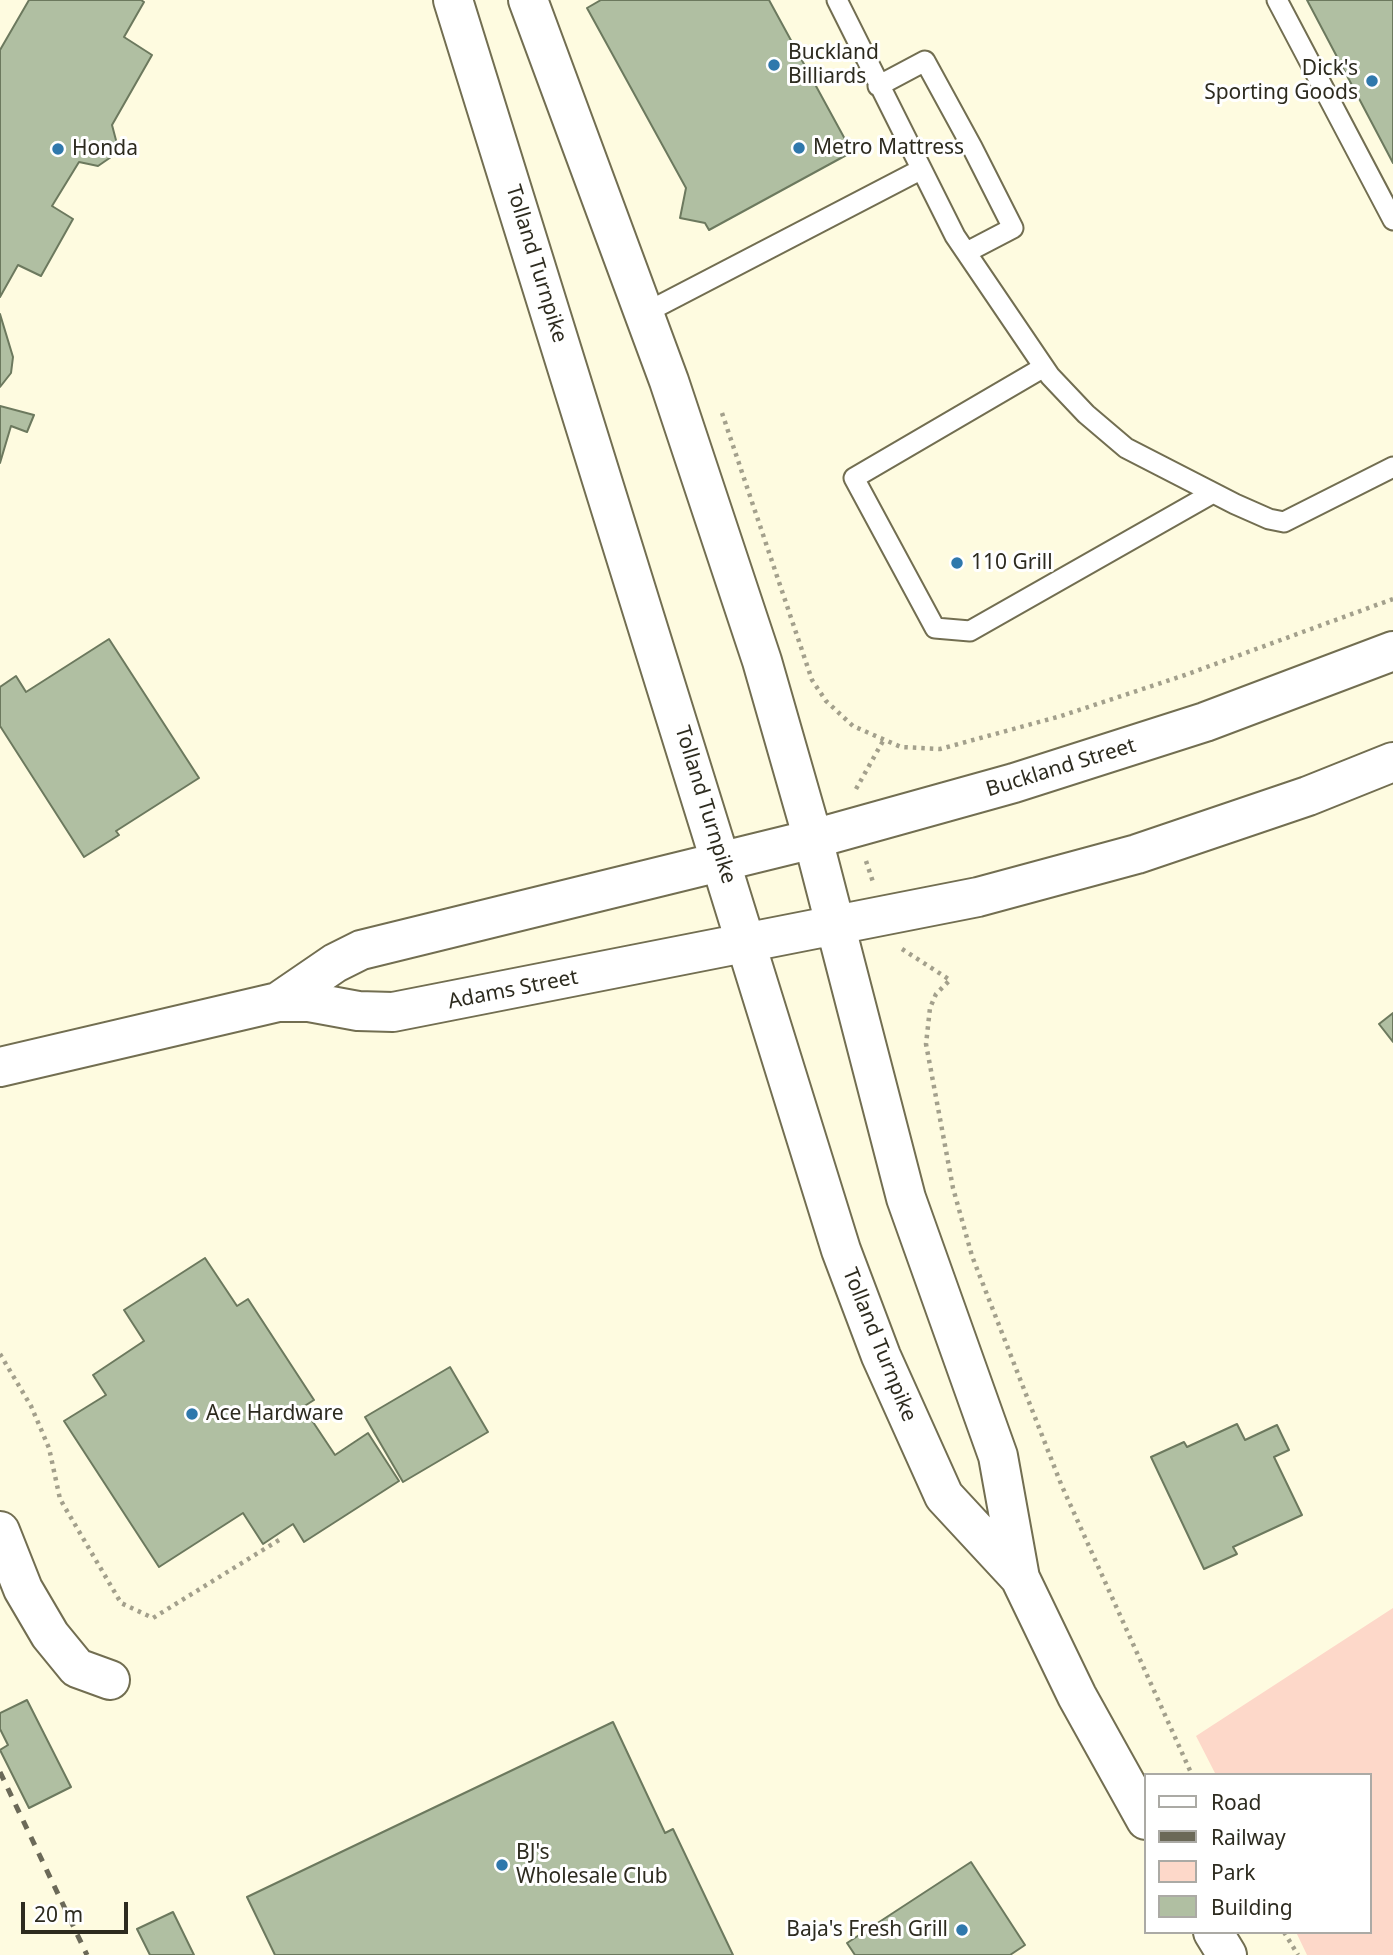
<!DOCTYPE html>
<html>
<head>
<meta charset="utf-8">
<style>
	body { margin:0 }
	#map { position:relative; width:1393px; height:1955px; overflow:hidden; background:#fefbe0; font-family:"Noto Sans",sans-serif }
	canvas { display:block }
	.legend { position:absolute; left:1144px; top:1773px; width:228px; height:161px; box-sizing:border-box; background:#fff; border:2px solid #abaaa5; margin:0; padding:9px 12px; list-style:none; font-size:21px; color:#2d2b1f }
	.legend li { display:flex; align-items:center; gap:14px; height:35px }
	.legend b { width:35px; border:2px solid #abaaa5 }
	.scale { position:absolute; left:21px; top:1902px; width:107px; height:32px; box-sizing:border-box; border:4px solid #2d2b1f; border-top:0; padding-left:9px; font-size:21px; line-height:24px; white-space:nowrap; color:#2d2b1f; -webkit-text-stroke:5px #fff; paint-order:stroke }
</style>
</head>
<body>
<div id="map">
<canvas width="1393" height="1955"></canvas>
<ul class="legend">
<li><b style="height:9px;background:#fff"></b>Road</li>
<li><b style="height:9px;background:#6b6958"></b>Railway</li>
<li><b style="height:19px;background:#fdd8c9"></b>Park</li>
<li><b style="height:19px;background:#b0bfa2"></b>Building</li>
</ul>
<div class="scale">20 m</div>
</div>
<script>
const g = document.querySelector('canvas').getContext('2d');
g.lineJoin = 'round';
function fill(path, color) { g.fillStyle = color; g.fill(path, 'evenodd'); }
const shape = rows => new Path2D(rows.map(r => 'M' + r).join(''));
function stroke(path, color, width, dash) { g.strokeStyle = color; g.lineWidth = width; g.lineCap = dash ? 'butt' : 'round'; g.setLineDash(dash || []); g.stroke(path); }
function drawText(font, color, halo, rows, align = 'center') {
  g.font = font + ' "Noto Sans",sans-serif'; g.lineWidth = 6; g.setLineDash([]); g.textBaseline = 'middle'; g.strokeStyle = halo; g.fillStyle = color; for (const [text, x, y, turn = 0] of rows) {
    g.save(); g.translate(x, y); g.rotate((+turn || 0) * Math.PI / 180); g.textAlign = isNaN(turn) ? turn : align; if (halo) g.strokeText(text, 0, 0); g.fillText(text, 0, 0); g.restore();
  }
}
const green = shape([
	[1393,1608,1393,1955,1307,1955,1296,1932,1370,1932,1370,1775,1216,1775,1196,1736]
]);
const building = shape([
	[29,0,141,0,144,2,124,37,152,55,112,125,117,144,114,155,98,166,79,162,52,206,73,219,41,276,18,265,0,297,0,50,29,0],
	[601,0,769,0,852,152,709,230,705,223,680,218,686,188,587,8,601,0],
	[1307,0,1393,0,1393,163,1307,0],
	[0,314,13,357,11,373,0,387,0,314],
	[0,406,34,415,27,432,11,426,0,463,0,406],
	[109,639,199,778,116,831,119,835,84,857,0,726,0,687,16,676,26,692,109,639],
	[1393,1013,1393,1042,1379,1024,1393,1013],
	[205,1258,237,1306,248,1299,314,1400,303,1407,335,1455,368,1433,399,1481,304,1542,293,1524,263,1544,243,1513,159,1567,64,1421,106,1395,93,1375,144,1341,124,1310,205,1258],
	[450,1367,488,1432,403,1482,365,1417,450,1367],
	[1237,1424,1245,1440,1277,1425,1289,1450,1274,1457,1302,1515,1233,1547,1237,1554,1204,1569,1151,1457,1184,1442,1187,1447,1237,1424],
	[27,1700,71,1787,29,1808,0,1750,8,1745,0,1729,0,1713,27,1700],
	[613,1722,665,1833,673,1829,733,1955,275,1955,247,1897,613,1722],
	[971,1862,1025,1945,1010,1955,855,1955,847,1943,971,1862],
	[173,1912,194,1955,150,1955,137,1929,173,1912]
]);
const path = shape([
	[722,413,812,680,826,701,853,726,901,747,940,749,1061,716,1185,675,1393,599],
	[856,789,883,741],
	[866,861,873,882],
	[902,949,950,980,936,994,930,1008,926,1044,953,1188,972,1256,1061,1484,1192,1775],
	[0,1354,31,1406,49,1448,60,1499,121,1603,153,1618,279,1540],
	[1284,1932,1298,1955]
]);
const lane = shape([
	[837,0,955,236,1050,376,1086,414,1126,448,1235,504,1269,519,1284,522,1393,467],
	[1277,0,1393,220],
	[878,86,925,61,972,147,1013,228,967,252],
	[645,313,920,170],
	[1044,367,854,478,935,628,970,631,1213,493]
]);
const street = shape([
	[0,1531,23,1589,50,1635,77,1668,110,1680]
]);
const secondary = shape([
	[453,0,841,1250,881,1356,944,1496,1020,1578],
	[528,0,669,381,762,661,813,839,906,1198,998,1456,1020,1578,1077,1696,1146,1820],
	[278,1002,335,963,361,950,813,839,1014,783,1205,722,1393,651],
	[0,1067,278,1002,309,1002,358,1011,393,1012,978,897,1137,854,1308,796,1393,762],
	[1213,1932,1227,1955]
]);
const rail = shape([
	[0,1772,87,1955]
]);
const markers = [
	[774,65,7,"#2f78ac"],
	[1372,81,7,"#2f78ac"],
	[799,148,7,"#2f78ac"],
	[58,149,7,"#2f78ac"],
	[957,563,7,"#2f78ac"],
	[192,1414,7,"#2f78ac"],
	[502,1865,7,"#2f78ac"],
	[962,1930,7,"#2f78ac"]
];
const poiNames = [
	["Buckland",788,53],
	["Billiards",788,77],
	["Dick's",1358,69,"right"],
	["Sporting Goods",1358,93,"right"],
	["Metro Mattress",813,148],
	["Honda",72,149],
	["110 Grill",971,563],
	["Ace Hardware",206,1414],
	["BJ's",516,1853],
	["Wholesale Club",516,1877],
	["Baja's Fresh Grill",948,1930,"right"]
];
const streetNames = [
	["Tolland Turnpike",536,264,73],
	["Buckland Street",1061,768,-17],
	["Tolland Turnpike",705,805,73],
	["Adams Street",513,990,-11],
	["Tolland Turnpike",879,1345,68]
];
fill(green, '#fdd8c9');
fill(building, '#b0bfa2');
stroke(building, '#6c795e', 2);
stroke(lane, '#726e51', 23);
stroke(street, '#726e51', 42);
stroke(secondary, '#726e51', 42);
stroke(path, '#a3a08c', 4.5, [3.5, 5]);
stroke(lane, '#fff', 19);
stroke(street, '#fff', 38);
stroke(secondary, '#fff', 38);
stroke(rail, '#6b6958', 5, [9, 9]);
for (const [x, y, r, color] of markers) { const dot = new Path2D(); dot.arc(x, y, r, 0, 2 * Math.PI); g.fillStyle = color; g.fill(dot); stroke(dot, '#fff', 2.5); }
drawText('21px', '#2d2b1f', '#fff', poiNames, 'left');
drawText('21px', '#2d2b1f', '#fff', streetNames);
</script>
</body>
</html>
